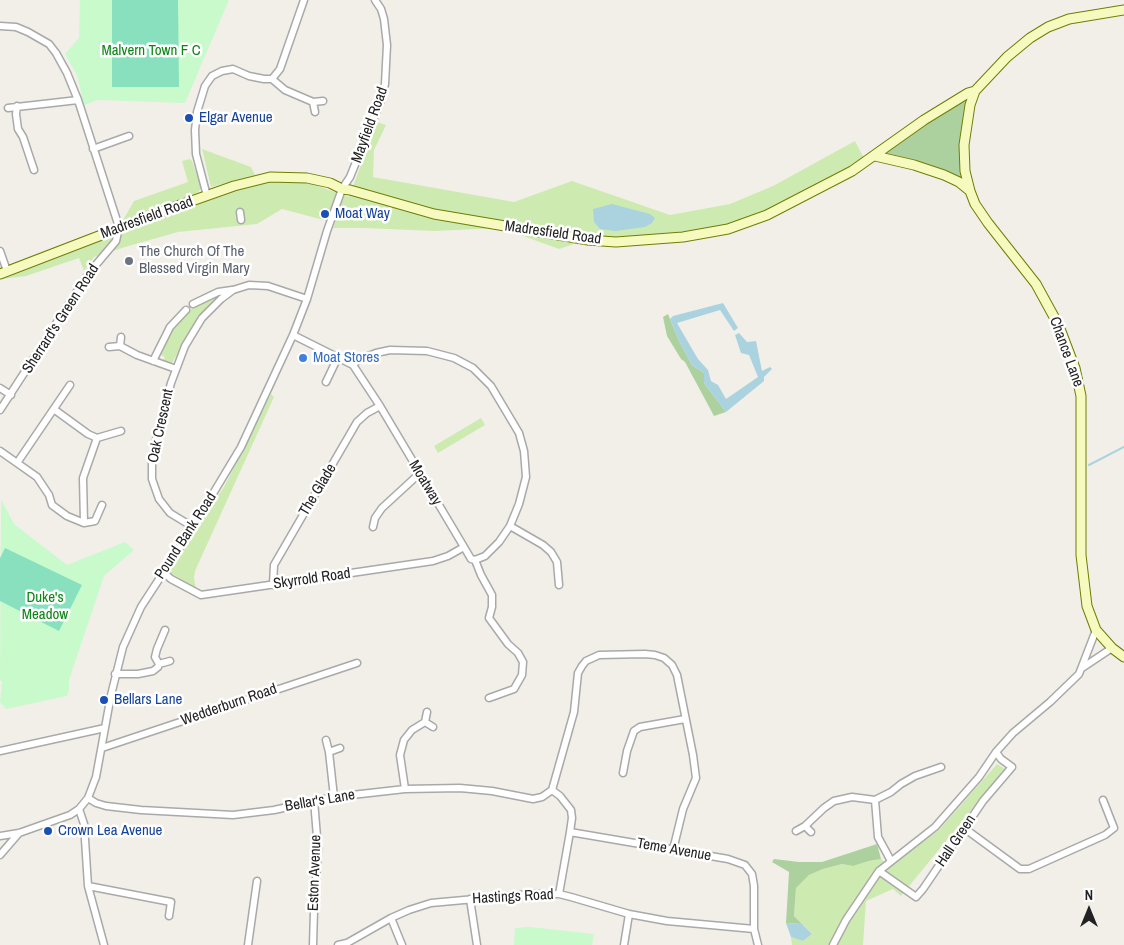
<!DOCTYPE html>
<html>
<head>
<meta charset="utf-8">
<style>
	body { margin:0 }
	#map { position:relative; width:1124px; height:945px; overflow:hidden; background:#f2efe9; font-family:"Archivo Narrow",sans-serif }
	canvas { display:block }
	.north { position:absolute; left:1064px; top:885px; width:50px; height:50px; -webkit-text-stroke:4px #fff; paint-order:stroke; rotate:0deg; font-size:14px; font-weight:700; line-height:20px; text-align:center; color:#222 }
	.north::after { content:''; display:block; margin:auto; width:18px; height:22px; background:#222; clip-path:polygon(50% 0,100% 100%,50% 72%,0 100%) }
</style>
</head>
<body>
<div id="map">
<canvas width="1124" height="945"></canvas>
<div class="north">N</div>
</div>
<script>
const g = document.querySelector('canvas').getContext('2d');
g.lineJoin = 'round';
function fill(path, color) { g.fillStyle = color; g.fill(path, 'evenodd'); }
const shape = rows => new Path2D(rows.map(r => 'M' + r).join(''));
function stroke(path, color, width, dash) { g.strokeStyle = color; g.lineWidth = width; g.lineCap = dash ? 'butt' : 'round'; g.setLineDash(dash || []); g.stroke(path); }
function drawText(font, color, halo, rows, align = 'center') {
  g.font = font + ' "Archivo Narrow",sans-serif'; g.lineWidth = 5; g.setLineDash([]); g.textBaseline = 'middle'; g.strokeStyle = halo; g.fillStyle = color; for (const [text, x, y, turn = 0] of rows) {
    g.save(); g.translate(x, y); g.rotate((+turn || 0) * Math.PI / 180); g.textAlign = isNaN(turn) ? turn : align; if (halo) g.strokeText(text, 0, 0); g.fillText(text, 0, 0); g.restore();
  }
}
const grass = shape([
	[377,122,386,125,374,150,373,177,514,202,572,181,670,215,730,204,773,186,855,141,865,160,784,205,733,225,680,234,593,238,559,249,501,228,434,231,364,228,333,228,335,223,282,209,257,224,178,232,125,247,94,257,84,271,79,258,26,276,2,279,166,215,270,179,312,184,349,197],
	[202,149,251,167,255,175,211,187],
	[190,159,192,161,201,186,200,190,197,193,123,222,123,220,134,201,188,182,182,161],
	[220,294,199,316,172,363,163,360,165,357,159,354,167,335,180,318,194,307],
	[271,394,274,397,195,571,194,578,196,589,168,571,224,487],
	[481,418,485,425,438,453,434,446],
	[997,764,1005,769,901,896,893,889,866,901,863,945,792,945,791,937,803,941,812,934,794,916,796,888,809,875,823,869,842,864,853,866,869,861,881,859,889,866,939,830]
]);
const forest = shape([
	[970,96,962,138,962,179,923,163,883,154,923,125],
	[668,314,679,341,692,365,704,373,704,383,726,412,714,416,685,362,681,359,667,336,663,317],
	[877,844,881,859,869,861,853,866,842,864,823,869,809,875,796,888,794,916,802,924,786,923,789,872,772,862,774,859,799,862,822,862]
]);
const park = shape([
	[80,0,229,0,185,103,98,100,84,105,77,75,65,54,79,38],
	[1,499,14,524,67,565,125,542,134,550,104,576,69,680,69,691,67,696,6,709,0,702,2,682,0,680],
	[530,927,594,934,592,945,514,945,515,928]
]);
const pitch = shape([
	[112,0,178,0,179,87,112,87],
	[5,548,82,585,59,631,0,601,0,558]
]);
const water = shape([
	[612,204,650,214,655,218,652,223,645,227,615,231,600,229,594,222,593,209],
	[723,303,738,328,734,331,720,310,677,323,698,359,708,370,711,381,718,385,726,399,758,377,749,355,741,353,735,335,739,333,747,342,756,341,762,371,770,367,772,369,764,377,764,381,726,412,704,383,704,373,692,365,679,341,670,319,673,316],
	[786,923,802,924,812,934,803,941,791,937]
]);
const stream = shape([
	[1089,465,1124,447]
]);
const street = shape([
	[0,26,16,27,28,32,49,44,56,53,67,73,78,100,119,227,116,241,89,273,0,410],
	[272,79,285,90,313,102,323,101],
	[313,102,315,112],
	[17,106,16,114,18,129,23,137,34,170],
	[8,108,78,100],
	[93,149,129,136],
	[207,196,196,154,195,130,197,112,205,86,212,76,222,71,233,69,249,76,264,79,272,79,280,69,304,0],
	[240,212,241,220],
	[0,251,7,271],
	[193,304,218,292,232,290],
	[293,335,353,365,380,406,464,547,471,559,475,560,481,575,492,595,492,607,489,618,508,644,518,653,523,662,522,675,514,689,489,698],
	[120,346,121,337],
	[109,347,120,346,137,355,176,369],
	[153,361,170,327,186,310],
	[353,365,358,360,376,353,390,350,427,351,454,358,473,368,491,386,519,433,524,451,526,477,519,504,510,526,499,542,485,556,475,560],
	[326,382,338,357],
	[0,388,11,395],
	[55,410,88,434,97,438,121,431],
	[0,451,37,477,49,495,52,505,67,516,84,523,95,521,102,505],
	[17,463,70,385],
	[84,523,83,478,97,438],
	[510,526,543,545,551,552,557,562,559,585],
	[193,527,170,513,159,499,152,479,152,463,156,440,171,383,185,346,202,318,221,299,233,290,249,285,268,286,307,299],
	[373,527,375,518,382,508,419,474],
	[163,572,171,579,201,595,433,561,448,556,464,547],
	[273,585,274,565,357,422,367,413,380,406],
	[159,664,155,657,157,649,165,630],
	[1082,668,1112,648],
	[115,674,138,674,153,671,158,667,159,664,170,661],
	[425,722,433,727],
	[326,740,329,752],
	[102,748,357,663],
	[0,751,105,728],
	[623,773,627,751,634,731,640,727,685,719],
	[405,789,400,755,404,740,412,730,425,722,427,712],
	[552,790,574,712,578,673,582,666,586,661,599,655,645,654,655,655,664,658,672,665,677,675,693,755,696,778,683,809,673,850],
	[552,790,560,796,571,810,572,818,570,832,728,859,745,865,752,874,754,886,754,929,758,945],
	[334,797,329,752,340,748],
	[88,798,96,803,106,806,141,810,233,815,274,810,334,797,405,789,460,788,492,791,533,799,542,797,552,790],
	[875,800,891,792,901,784,915,776,941,767],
	[79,809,84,824,88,886,104,945],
	[805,826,811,832],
	[964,828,1020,869,1029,869,1105,835,1114,828,1103,800],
	[796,831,805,826,824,808,834,801,852,797,875,800,878,837,891,861],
	[0,836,19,833,70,815,79,809,88,798,96,777,111,695,123,647,141,607,193,527,241,447,293,335,307,299,327,231,342,189,350,177,380,103,385,84,387,45,384,19,381,9,375,0],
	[0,855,19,833],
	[879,871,916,897,923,889,983,801,1012,767,1001,759,996,752],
	[88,886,171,902,169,916],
	[559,894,570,832],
	[470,899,477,945],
	[391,918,402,945],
	[248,945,257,881],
	[313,945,314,911,318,849,314,800],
	[338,945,347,943,391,918,409,910,431,903,530,894,559,894,571,897,629,914,667,921,754,929],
	[624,945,629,914],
	[833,945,846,920,879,871,935,827,979,777,996,752,1013,733,1050,702,1079,674,1096,630]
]);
const secondary = shape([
	[975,91,970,105,964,145,965,171,970,191,975,204,988,223,1036,284,1059,326,1075,368,1081,396,1081,555,1087,606,1096,630,1112,648,1124,657],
	[875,156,914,165,944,175,959,182,970,191],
	[0,274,169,209,234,186,270,177,307,178,330,183,342,189,350,190,434,214,588,240,616,242,683,237,728,229,767,215,852,171,924,120,968,93,975,91,1007,57,1030,38,1048,27,1069,19,1124,10]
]);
const markers = [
	[189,118,5,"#1a4fb4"],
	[325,214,5,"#1a4fb4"],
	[129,261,5,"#6b7280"],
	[303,358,5,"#3f7fe0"],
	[104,700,5,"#1a4fb4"],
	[48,831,5,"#1a4fb4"]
];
const parkNames = [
	["Malvern Town F C",151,51],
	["Duke's",45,598],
	["Meadow",45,615]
];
const transitNames = [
	["Elgar Avenue",199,118],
	["Moat Way",335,214],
	["Bellars Lane",114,700],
	["Crown Lea Avenue",58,831]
];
const streetNames = [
	["Mayfield Road",370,125,-70],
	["Madresfield Road",147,218,-20],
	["Madresfield Road",553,233,8],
	["Sherrard's Green Road",61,319,-57],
	["Chance Lane",1066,352,70],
	["Oak Crescent",161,426,-78],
	["Moatway",425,483,59],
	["The Glade",318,490,-59],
	["Pound Bank Road",186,536,-57],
	["Skyrrold Road",312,579,-8],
	["Wedderburn Road",229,705,-19],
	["Bellar's Lane",320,801,-10],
	["Hall Green",956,841,-56],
	["Teme Avenue",674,850,10],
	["Eston Avenue",315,873,-88],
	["Hastings Road",513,897,-3]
];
const worshipNames = [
	["The Church Of The",139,252],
	["Blessed Virgin Mary",139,269]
];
const shopNames = [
	["Moat Stores",313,358]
];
fill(grass, '#cdebb0');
fill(forest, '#add19e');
fill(park, '#c8facc');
fill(pitch, '#88e0be');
fill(water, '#aad3df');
stroke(stream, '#aad3df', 2);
stroke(street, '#a9a9a9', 9);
stroke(secondary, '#707d05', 11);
stroke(street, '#fff', 6);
stroke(secondary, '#f7fabf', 9);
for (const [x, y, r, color] of markers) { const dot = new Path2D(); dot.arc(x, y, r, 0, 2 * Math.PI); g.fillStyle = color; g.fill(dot); stroke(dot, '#fff', 2); }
drawText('15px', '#0c8416', '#fff', parkNames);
drawText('15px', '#164399', '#fff', transitNames, 'left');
drawText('15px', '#222', '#fff', streetNames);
drawText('15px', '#5b616d', '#fff', worshipNames, 'left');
drawText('15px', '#366cbe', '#fff', shopNames, 'left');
</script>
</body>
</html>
